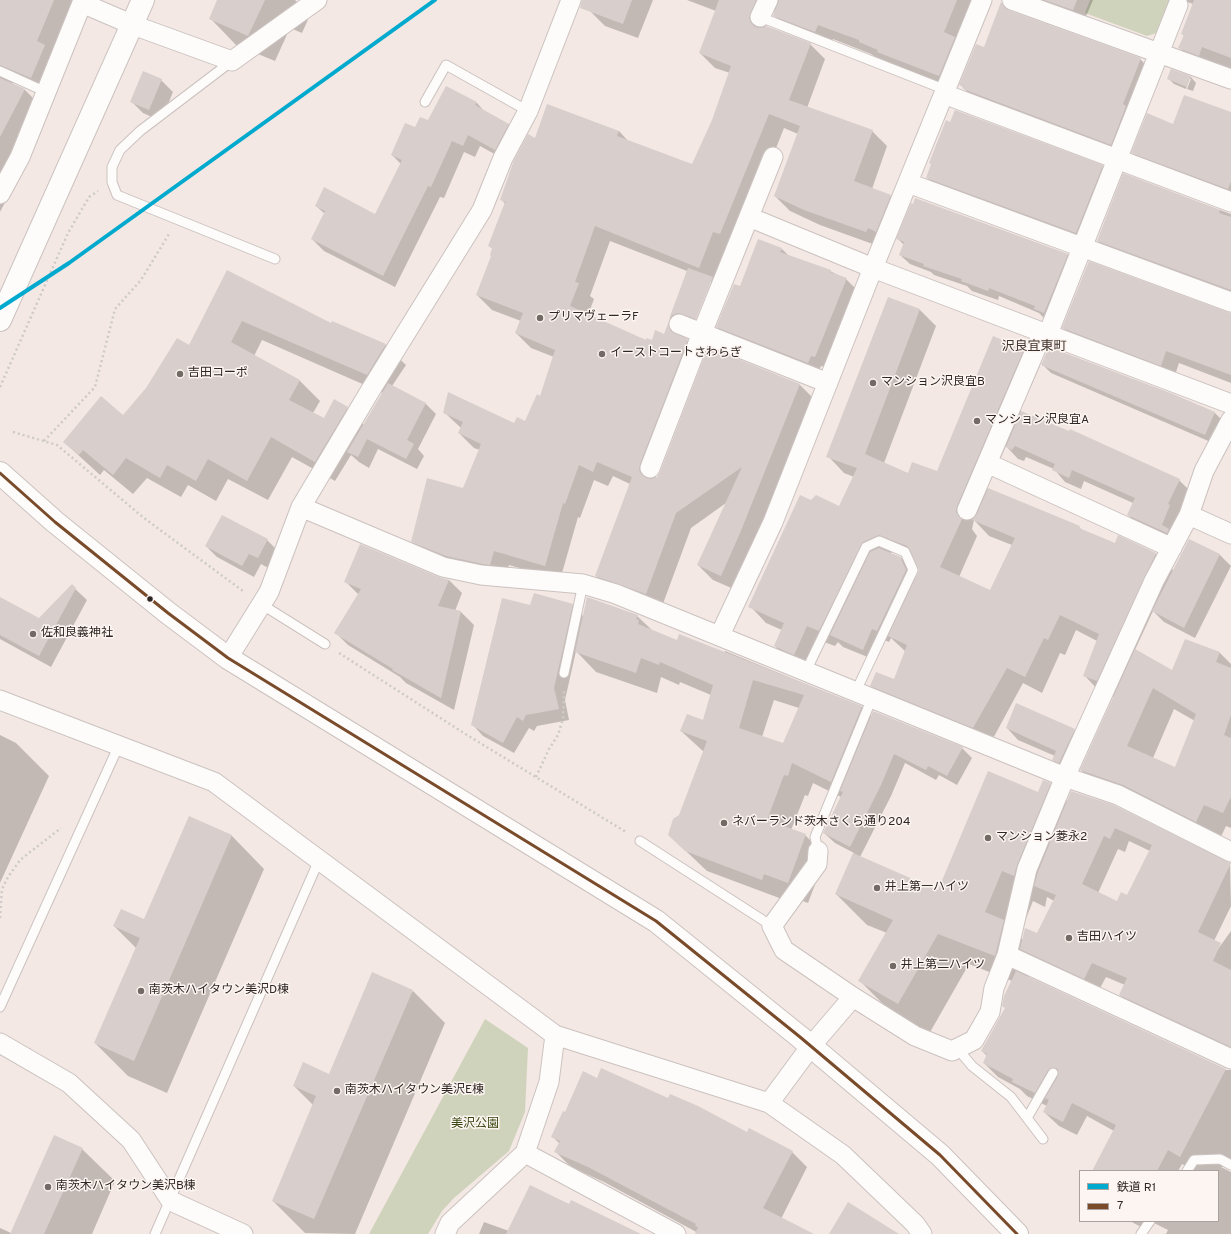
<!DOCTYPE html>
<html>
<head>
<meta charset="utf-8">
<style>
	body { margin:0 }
	#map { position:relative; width:1231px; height:1234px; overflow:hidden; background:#f3e8e3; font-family:Overpass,"Noto Sans JP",sans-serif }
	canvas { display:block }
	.legend { position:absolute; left:1079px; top:1170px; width:140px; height:52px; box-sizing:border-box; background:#fdf5f1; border:1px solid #aaa29f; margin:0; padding:5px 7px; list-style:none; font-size:12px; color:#2e2623 }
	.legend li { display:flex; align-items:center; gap:8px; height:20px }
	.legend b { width:20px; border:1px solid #aaa29f }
</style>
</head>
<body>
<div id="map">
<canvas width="1231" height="1234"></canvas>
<ul class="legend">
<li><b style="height:5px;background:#00a9ce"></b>鉄道 R1</li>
<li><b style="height:5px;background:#7a4b2a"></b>7</li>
</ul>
</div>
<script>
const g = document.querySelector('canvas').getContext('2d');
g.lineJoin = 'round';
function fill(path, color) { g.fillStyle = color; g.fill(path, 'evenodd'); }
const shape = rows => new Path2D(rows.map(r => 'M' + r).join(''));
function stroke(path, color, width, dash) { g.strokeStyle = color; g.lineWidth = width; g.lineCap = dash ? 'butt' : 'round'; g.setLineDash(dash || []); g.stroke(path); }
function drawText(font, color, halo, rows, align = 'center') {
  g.font = font + ' Overpass,"Noto Sans JP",sans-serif'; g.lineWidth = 3; g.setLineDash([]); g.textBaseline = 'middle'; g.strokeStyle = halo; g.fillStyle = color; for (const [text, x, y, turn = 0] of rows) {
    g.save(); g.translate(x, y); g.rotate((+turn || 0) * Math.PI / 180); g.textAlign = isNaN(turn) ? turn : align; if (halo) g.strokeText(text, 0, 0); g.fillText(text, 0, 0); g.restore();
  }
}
const green = shape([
	[1090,0,1170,0,1157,33,1147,36,1085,13],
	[485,1019,528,1048,525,1112,509,1151,454,1198,442,1211,428,1234,369,1234]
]);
const shadow = shape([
	[0,0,77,0,47,94,19,81,12,84,25,90,41,106,22,170,0,212],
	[218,0,295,0,310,15,302,33,290,28,275,61,236,45,210,18],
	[594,0,653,0,638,38,605,26,590,11],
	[687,0,978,0,954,91,893,67,889,63,875,57,871,54,833,39,830,47,789,30,774,15,775,8,765,27,810,44,825,59,807,108,872,131,887,146,872,189,890,196,905,211,881,247,820,225,790,211,775,196,798,134,784,128,736,249,707,330,681,330,670,319,687,271,610,241,590,296,594,299,588,315,646,341,652,341,665,335,669,323,702,355,655,479,799,384,814,399,736,590,713,580,698,565,726,503,691,528,661,609,611,591,596,576,630,484,613,476,608,486,594,480,580,518,578,517,560,580,509,565,505,579,427,556,412,541,463,489,480,450,474,448,459,433,461,428,444,412,515,425,526,422,541,397,554,357,531,348,516,333,521,321,492,310,477,295,492,256,493,249,489,246,505,204,502,200,536,139,619,131,629,142,693,165,713,120,730,73,715,68,700,53,716,11],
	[709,282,712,282,695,324,693,323],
	[1030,0,1093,0,1084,21],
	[1182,0,1231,0,1231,73,1205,73,1180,48,1184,36,1182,33,1193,4],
	[985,48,1140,59,1152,71,1122,156,975,101,961,85],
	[1171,70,1191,77,1196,83,1193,91,1187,89,1191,79,1189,79,1186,89,1174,84,1168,78],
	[161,80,173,92,161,121,143,113,131,101],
	[447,87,477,103,485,112,508,124,520,136,507,161,480,146,475,157,464,152,444,198,440,197,395,287,324,251,312,239,325,214,316,206,376,215,401,164,392,155,416,129,428,121],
	[1231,114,1231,198,1146,166,1133,153,1174,125],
	[1102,166,1114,178,1088,244,939,189,927,178],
	[1124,175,1231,214,1231,298,1111,254,1098,241],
	[898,239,1067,254,1077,264,1045,319,1039,313,999,296,998,300,972,291,967,286,934,275,931,272,910,264,900,255,904,245],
	[782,249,790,257,830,271,846,279,857,290,825,367,821,366,818,373,728,337,717,327,741,288],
	[227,272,332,325,333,322,385,345,406,365,392,386,425,403,436,414,418,449,424,456,417,469,378,449,369,468,359,462,351,455,335,481,292,457,268,500,228,479,216,501,188,485,181,497,147,478,133,494,104,470,100,475,64,442,124,416,189,347],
	[262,340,383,393,364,425,347,408,324,419,313,413,320,401,300,381,254,356],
	[889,298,920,310,936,326,884,463,909,474,938,472,1023,350,1040,366,1020,411,1179,480,1191,492,1180,541,1140,527,1128,515,1133,503,1084,481,1081,489,1065,482,1054,469,1026,457,1024,461,1018,459,1006,446,987,489,1079,527,1083,531,1115,544,1119,537,1156,554,1174,571,1189,540,1220,555,1231,566,1195,638,1164,622,1153,611,1135,650,1172,672,1219,652,1231,664,1231,828,1226,826,1218,843,1103,792,1081,770,1114,697,1100,692,1084,675,1097,641,1076,630,1065,655,1060,653,1042,693,1023,683,990,744,888,702,871,686,895,681,906,652,891,638,889,642,884,640,875,660,843,647,838,642,835,646,824,642,811,671,791,663,775,646,782,630,766,623,750,606,811,501,840,507,854,477,844,473,828,456],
	[974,520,989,536,1012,545,990,591,959,577,977,536,972,529],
	[896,551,915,558,920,570,916,579,912,569,900,557,890,553],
	[1174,709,1195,721,1175,769,1153,758],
	[1231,314,1231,383,1179,363,1174,378,1076,341,1063,328],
	[1042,364,1214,412,1223,421,1213,443,1051,373],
	[267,540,279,552,270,569,261,564,254,577,217,557,206,546],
	[438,578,449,580,462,593,455,611,461,612,474,625,454,710,406,683,400,677,348,645,335,632,359,595,346,582],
	[72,586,87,600,51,667,0,639,0,598,39,619],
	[588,598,637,616,653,631,677,641,724,653,725,651,862,707,872,717,962,748,972,758,957,785,939,775,936,780,905,763,891,796,860,857,939,892,1038,793,1050,784,1068,802,1230,864,1231,906,1193,984,1231,931,1231,1054,1134,1009,1120,995,1125,985,1106,977,1098,992,1032,960,1028,978,1226,1070,1231,1070,1231,1167,1221,1167,1231,1172,1231,1234,1166,1234,1168,1230,1150,1221,1218,1221,1218,1171,1196,1171,1182,1164,1178,1171,1093,1171,1114,1131,1087,1116,1077,1135,1059,1126,1044,1112,1047,1106,1027,1096,1020,1089,998,1077,984,1063,987,1056,982,1051,1006,1008,1012,981,969,964,929,1034,891,1012,860,981,887,933,867,925,836,894,854,853,835,843,824,833,841,797,813,783,808,796,805,795,791,830,805,835,826,856,808,903,784,894,782,899,707,871,669,835,680,816,704,752,681,731,703,721,711,695,680,682,679,685,661,677,657,693,596,672,576,651,565,700,569,720,537,726,534,731,529,728,514,753,483,736,472,724,531,606,572,605,584,617],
	[774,700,799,708,784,745,762,737],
	[1129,841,1150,851,1128,896,1118,902,1098,893,1118,849,1125,852],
	[1047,897,1054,901,1038,934,1023,940,1019,936,1033,901,1045,907],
	[1007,728,1074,730,1086,742,1065,771,1053,760,1055,756,1018,740],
	[0,735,16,743,49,776,0,883],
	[189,818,232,836,264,869,167,1093,128,1076,95,1043,136,948,114,926,144,920],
	[413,991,445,1023,355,1234,305,1233,273,1201,313,1105,294,1086,329,1075],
	[598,1079,747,1134,792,1152,807,1167,781,1219,809,1234,700,1234,604,1182,571,1167,556,1152,559,1143,552,1136,566,1113],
	[82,1149,115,1181,92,1234,0,1234,0,1228,11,1233],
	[1130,1221,1144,1221,1141,1227],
	[484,1222,509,1231,626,1234,479,1234]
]);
const building = shape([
	[0,0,54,0,37,41,45,45,31,78,0,65],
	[217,0,265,0,248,36,209,19],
	[582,0,632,0,623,24,580,8],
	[719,0,756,0,749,18,751,23,755,27,761,28,766,26,811,43,789,100,873,130,854,181,891,195,876,232,868,228,866,232,804,210,774,196,800,126,769,114,720,234,713,232,699,268,595,226,575,282,579,283,570,306,646,340,646,338,652,340,655,330,664,334,669,321,671,331,688,339,640,464,639,470,642,475,651,479,657,477,660,472,708,347,800,384,740,533,721,576,697,565,742,467,676,513,646,594,595,576,632,477,597,462,593,472,579,465,565,504,563,503,545,566,494,551,490,565,483,564,446,556,411,542,427,478,463,488,481,444,458,433,463,422,443,413,448,392,514,423,517,417,525,421,537,394,540,396,555,350,515,333,523,313,476,295,491,256,490,255,492,248,488,246,505,202,500,200,514,160,528,134,535,138,547,104,619,131,617,136,692,164,712,120,731,66,699,53],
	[779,0,957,0,944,32,955,37,939,76,877,52,878,50,859,42,859,40,818,25,815,32,773,16],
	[1044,0,1077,0,1073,10],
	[1194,0,1231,0,1231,58,1202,47,1199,56,1178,48,1184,35,1181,34],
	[1001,2,1008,10,1141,58,1123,104,1126,106,1111,145,963,89,964,87,959,85,976,44,984,47],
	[1171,69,1191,76,1187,87,1167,79],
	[143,71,162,79,149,110,130,102],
	[0,78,25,89,0,137],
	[446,86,477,102,475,105,509,124,495,150,468,135,463,146,452,141,431,187,428,186,383,276,311,239,325,211,315,206,324,187,375,214,402,160,391,155,405,123,415,127,420,117,428,120],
	[1184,95,1231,112,1231,181,1228,189,1131,153,1147,113,1173,124],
	[955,110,1103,165,1076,233,926,178,931,164,929,163,946,120,950,122],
	[1123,173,1220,210,1219,213,1231,217,1231,290,1097,241],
	[915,198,1068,254,1044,313,1034,309,1035,306,989,288,988,291,961,281,962,279,923,266,924,264,899,255,904,242,896,239,911,203,913,204],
	[758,239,782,248,780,252,831,270,830,272,847,278,815,357,811,356,808,363,716,327,734,284,740,286],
	[1089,261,1231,313,1231,375,1166,351,1161,366,1062,328],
	[688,268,713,277,696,319,678,313,672,315,669,319],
	[227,270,331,323,332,321,386,344,367,375,242,321,231,342,300,380,289,400,324,418,334,399,348,407,315,462,271,437,247,481,208,459,196,481,167,465,160,478,126,458,113,475,83,450,79,455,63,442,101,396,123,415,146,388,177,338,189,345],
	[888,297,920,309,865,454,908,473,912,462,937,471,993,336,1024,349,957,506,956,512,962,519,940,567,990,590,1015,538,972,520,977,514,988,488,1080,526,1079,528,1115,543,1118,535,1156,553,1097,681,1083,676,1099,634,1060,615,1048,640,1044,638,1025,677,1007,668,973,728,870,686,876,672,894,679,907,645,888,636,919,570,910,550,907,546,879,535,863,542,819,631,807,626,794,655,774,646,784,623,748,607,800,495,811,500,816,495,839,506,857,468,826,457],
	[1049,347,1173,394,1215,412,1205,435,1041,365],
	[388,383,426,403,407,440,414,444,406,459,367,439,358,457,347,452],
	[1021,411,1069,431,1070,429,1180,479,1168,504,1170,505,1162,525,1169,529,1167,533,1127,515,1135,498,1072,470,1069,478,1052,470,1055,464,1015,446,1012,450,1006,447],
	[222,515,268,539,258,558,249,554,242,566,205,546],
	[1189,539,1220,554,1184,628,1152,611],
	[360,544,439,577,449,580,438,606,461,611,441,698,392,670,393,669,334,633,361,589,344,582],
	[879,548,900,557,906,570,877,631,872,629,863,650,830,635,870,552],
	[72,584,76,588,39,656,0,635,0,597,39,618],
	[534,593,573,604,554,688,559,709,526,715,523,721,517,717,503,743,471,725,502,598,530,605],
	[587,597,638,615,636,619,639,620,638,624,677,640,679,634,862,706,831,782,792,763,788,776,784,775,767,820,806,834,788,883,764,874,762,880,685,851,668,835,673,819,679,815,707,741,680,731,687,714,703,720,713,685,660,662,659,665,641,658,636,673,575,652],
	[753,680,804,695,783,743,739,728],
	[1185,639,1220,652,1216,662,1231,668,1231,715,1224,735,1231,738,1231,797,1223,813,1204,805,1196,822,1123,785,1080,770,1135,649,1172,670],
	[1153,688,1196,714,1175,767,1127,746],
	[1016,703,1075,729,1059,763,1052,760,1056,751,1006,728],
	[873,711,963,747,947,776,928,766,926,770,894,754,881,785,850,847,823,833,843,792,840,791],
	[988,771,1038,792,1043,780,1051,783,1017,865,1014,876,1002,871,985,912,1004,920,995,956,938,934,898,1004,858,981,893,920,835,894,853,853,938,890],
	[1071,791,1114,805,1231,863,1198,932,1221,943,1213,961,1231,970,1231,1047,1119,995,1127,978,1092,963,1084,979,1020,949,1025,928,1037,933,1056,895,1034,886,1038,872],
	[1115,828,1152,845,1127,895,1121,892,1117,901,1082,884,1104,836,1110,839],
	[189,816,232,835,134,1061,94,1043,140,938,113,926,121,909,144,919],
	[1016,971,1226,1069,1180,1157,1168,1150,1157,1171,1092,1171,1116,1125,1072,1103,1063,1122,1043,1112,1049,1100,1045,1098,1058,1076,1058,1070,1056,1068,1048,1070,1035,1093,1012,1082,1013,1079,983,1063,987,1054,981,1051,1005,1008,1002,1006,1004,996],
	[372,972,413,990,314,1219,272,1201,316,1096,293,1086,303,1062,329,1074],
	[601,1068,668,1098,670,1094,698,1106,747,1132,749,1128,793,1151,763,1208,814,1234,695,1234,698,1227,695,1226,696,1224,588,1167,554,1152,560,1141,551,1137,563,1111,565,1112,583,1071,597,1078],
	[54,1135,83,1148,44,1234,10,1234],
	[530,1185,569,1204,571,1200,641,1234,506,1234],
	[848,1202,899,1234,829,1234]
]);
const path = shape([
	[0,387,68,233,89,197,98,191],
	[13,432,57,445,144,518,243,591],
	[44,441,95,387,115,309,141,280,169,234],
	[339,653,467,735,626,832],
	[536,777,549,749,558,735,563,719,564,690],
	[0,918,2,889,8,877,20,860,61,828]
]);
const lane = shape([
	[760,17,946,90],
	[232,61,140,131,120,150,112,167,112,182,117,195,275,259],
	[0,71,46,92],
	[425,102,446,65,528,111],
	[261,604,325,644],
	[806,671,866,547,879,541,905,552,913,570,856,691],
	[564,673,583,584],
	[640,841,772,926],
	[818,851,815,837,872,698],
	[0,1007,119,745],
	[957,1048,972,1066,1011,1097,1043,1139],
	[1027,1118,1053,1073],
	[1187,1171,1194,1160,1220,1159,1231,1165],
	[155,1234,319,860],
	[1141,1234,1150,1221]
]);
const street = shape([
	[1012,0,1231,79],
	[760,17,768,0],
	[944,94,1231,202],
	[908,183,1231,302],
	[0,194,20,157,82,3,133,25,232,61,317,0],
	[749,217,873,268,1231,404],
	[679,324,828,383],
	[1048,334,1178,5],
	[1231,420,1204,471,1189,515,1231,534],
	[987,463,1172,548],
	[650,468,702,333,773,157],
	[301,507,443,567,481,575,583,584,616,594,1065,777,1118,795,1231,852],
	[967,510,1043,332],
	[720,635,773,522,873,268,982,0],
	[228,658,269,592,301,507,370,391,482,210,503,158,528,111,571,0],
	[0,700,214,782,555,1035,769,1103,843,1155,915,1224,922,1234],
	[818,851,817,864,772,926,784,950,853,997,915,1036,952,1051,974,1040,990,1012,994,988,1007,955,1027,869,1065,777,1154,581,1189,515],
	[1007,955,1231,1059],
	[0,1043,69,1083,131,1140,171,1201,243,1234],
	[769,1103,811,1046,853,997],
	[525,1153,676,1234],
	[445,1234,450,1223,525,1153,549,1082,555,1035]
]);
const secondary = shape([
	[0,320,143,0],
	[0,473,55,522,168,613,228,658,656,921,800,1037,940,1155,1017,1234]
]);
const bus1 = shape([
	[0,473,55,522,168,613,228,658,656,921,800,1037,940,1155,1017,1234]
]);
const rail1 = shape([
	[0,308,69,263,435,0]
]);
const markers = [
	[540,318,4,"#736a66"],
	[602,354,4,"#736a66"],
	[180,374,4,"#736a66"],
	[873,383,4,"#736a66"],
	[977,421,4,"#736a66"],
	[150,599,3.5,"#2e2623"],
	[33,634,4,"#736a66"],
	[724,823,4,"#736a66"],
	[988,838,4,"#736a66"],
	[877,888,4,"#736a66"],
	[1069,938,4,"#736a66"],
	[893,966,4,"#736a66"],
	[141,991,4,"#736a66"],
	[337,1091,4,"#736a66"],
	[48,1187,4,"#736a66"]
];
const poiNames = [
	["プリマヴェーラF",548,318],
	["イーストコートさわらぎ",610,354],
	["吉田コーポ",188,374],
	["マンション沢良宜B",881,383],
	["マンション沢良宜A",985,421],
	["佐和良義神社",41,634],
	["ネバーランド茨木さくら通り204",732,823],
	["マンション菱永2",996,838],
	["井上第一ハイツ",885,888],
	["吉田ハイツ",1077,938],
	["井上第二ハイツ",901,966],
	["南茨木ハイタウン美沢D棟",149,991],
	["南茨木ハイタウン美沢E棟",345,1091],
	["南茨木ハイタウン美沢B棟",56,1187]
];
const parkNames = [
	["美沢公園",475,1125]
];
const neighbourhoodNames = [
	["沢良宜東町",1034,347]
];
fill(green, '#d0d3bb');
fill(shadow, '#0003');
fill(building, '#d8cecb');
stroke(lane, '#cbc2bf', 11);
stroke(street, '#cbc2bf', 21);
stroke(secondary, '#cbc2bf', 24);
stroke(path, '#cdcac8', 2.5, [2, 3]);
stroke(lane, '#fdfcfb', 9);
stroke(street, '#fdfcfb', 19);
stroke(secondary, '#fdfcfb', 22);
stroke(bus1, '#7a4b2a', 3);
stroke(rail1, '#00a9ce', 4);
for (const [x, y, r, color] of markers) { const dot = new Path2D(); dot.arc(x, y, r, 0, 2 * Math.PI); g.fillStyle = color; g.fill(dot); stroke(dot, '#fdf5f1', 1.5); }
drawText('12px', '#2e2623', '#fdf5f1', poiNames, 'left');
drawText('12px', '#37460f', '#fdf5f1', parkNames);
drawText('13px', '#42322c', '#fdf5f1', neighbourhoodNames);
</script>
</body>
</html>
